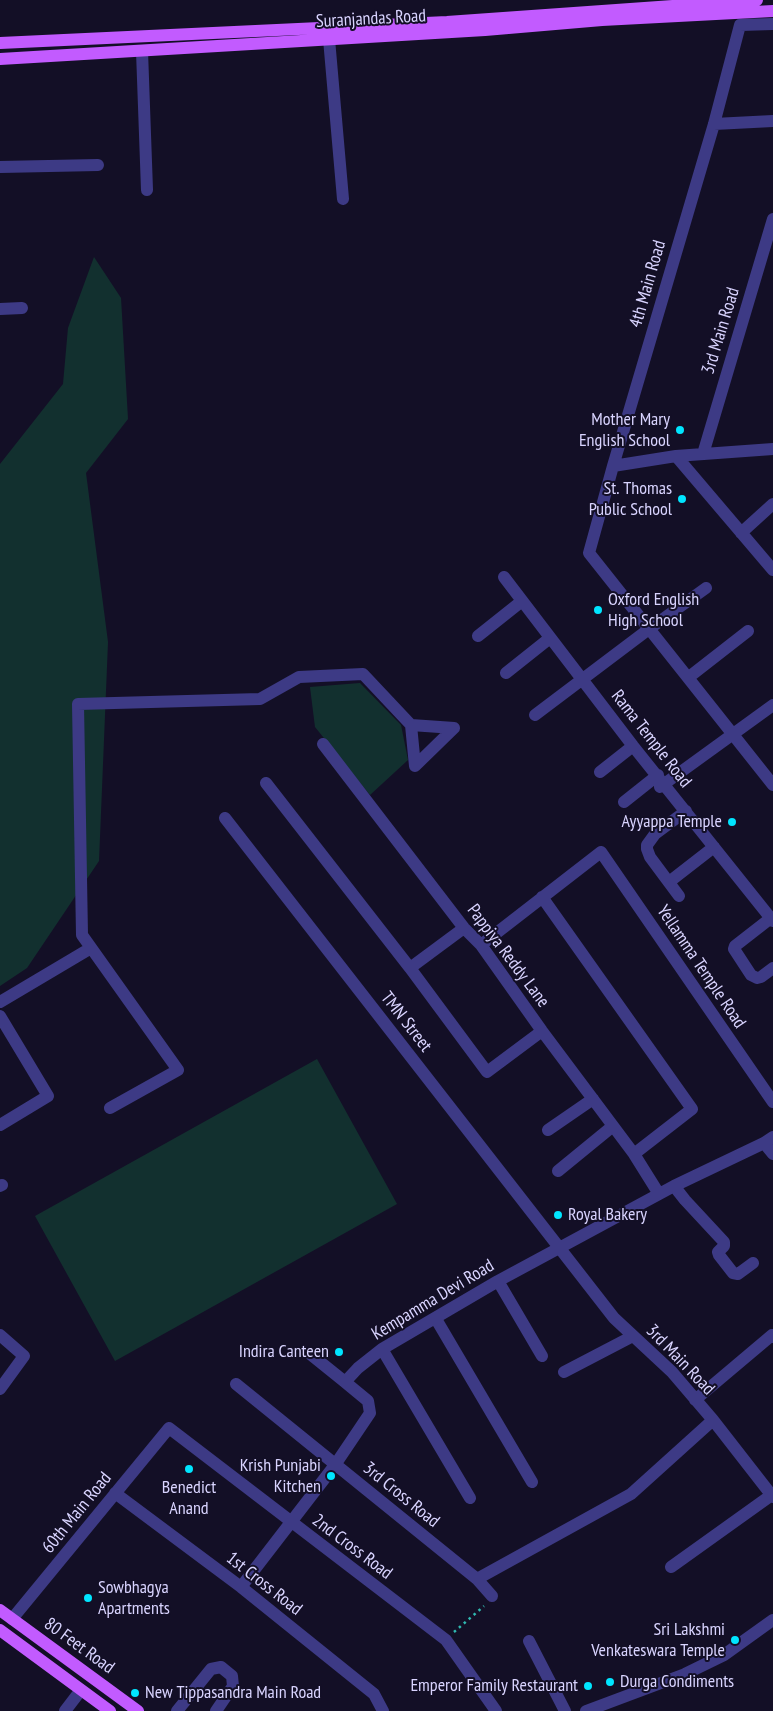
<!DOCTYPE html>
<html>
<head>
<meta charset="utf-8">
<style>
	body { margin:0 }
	canvas { display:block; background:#130f26 }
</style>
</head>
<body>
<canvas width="773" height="1711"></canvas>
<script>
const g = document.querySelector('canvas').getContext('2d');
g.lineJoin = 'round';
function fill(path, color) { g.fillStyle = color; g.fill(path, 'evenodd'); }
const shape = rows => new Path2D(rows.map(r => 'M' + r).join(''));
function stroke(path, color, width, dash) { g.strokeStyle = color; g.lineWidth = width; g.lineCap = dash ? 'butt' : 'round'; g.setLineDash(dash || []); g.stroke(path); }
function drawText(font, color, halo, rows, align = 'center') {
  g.font = font + ' "PT Sans Narrow",sans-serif'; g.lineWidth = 4; g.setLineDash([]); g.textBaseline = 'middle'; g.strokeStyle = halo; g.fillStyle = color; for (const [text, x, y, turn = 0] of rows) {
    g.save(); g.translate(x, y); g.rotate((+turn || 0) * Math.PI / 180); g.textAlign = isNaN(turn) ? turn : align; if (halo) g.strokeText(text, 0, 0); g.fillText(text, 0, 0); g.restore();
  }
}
const green = shape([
	[94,257,121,298,128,419,86,473,108,642,99,861,27,968,0,986,0,464,63,384,68,328],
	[360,683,401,725,408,760,370,795,315,727,310,687],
	[317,1059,397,1204,115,1361,35,1216]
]);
const path = shape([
	[454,1632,484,1606]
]);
const minor = shape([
	[773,24,740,25,714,124,613,466,589,553,773,785],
	[329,39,343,199],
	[142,51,147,190],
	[714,124,773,121],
	[0,167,98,165],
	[0,309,22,308],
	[703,454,773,219],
	[676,456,773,570],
	[613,466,676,456,773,449],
	[741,533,773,504],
	[504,577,633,746,773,921],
	[478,636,522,601],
	[506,673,550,638],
	[689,677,748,631],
	[535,715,649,629,706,588],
	[323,744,464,928,481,945,542,1031,634,1154,659,1194],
	[600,772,633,746],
	[266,783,410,968,464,928],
	[660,787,773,705],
	[624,802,658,775],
	[225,818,614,1318,672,1372,713,1420,773,1497],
	[669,882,714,847],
	[679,896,650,857,647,849,647,845,655,834,686,811],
	[542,897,692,1109,634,1154],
	[771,918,735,946,734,949,751,975,757,978,761,977,773,968],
	[481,945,601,852,773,1102],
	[410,968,487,1072,542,1031],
	[0,1002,91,948],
	[0,1016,48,1096,0,1125],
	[110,1108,178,1070,82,935,78,704,260,699,299,677,363,674,411,725,454,728,415,766,411,725],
	[548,1130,593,1099],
	[764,1143,773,1154],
	[558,1171,613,1126],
	[0,1186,2,1185],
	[674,1186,685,1200,724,1242,724,1246,718,1252,719,1255,733,1273,738,1274,753,1263],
	[498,1281,542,1356],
	[436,1319,532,1482],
	[0,1335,24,1356,0,1389],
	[382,1349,470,1498],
	[309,1353,345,1382],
	[564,1372,633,1336],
	[236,1384,477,1579,492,1596],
	[695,1400,772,1335,773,1337],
	[115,1493,241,1587,374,1694,383,1711],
	[671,1567,773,1494],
	[477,1579,631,1494,713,1420],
	[241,1587,335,1465,370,1413,368,1401,345,1382,358,1368,382,1349,498,1281,674,1186,764,1143,773,1137],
	[12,1619,169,1428,446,1640,496,1711],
	[529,1641,565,1711],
	[65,1711,81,1690],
	[177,1711,211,1669,221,1667,232,1676,233,1686,216,1711],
	[586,1711,685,1674,724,1655,773,1620]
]);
const major = shape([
	[0,43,447,22,757,0],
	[0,59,485,30,602,20,773,11],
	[0,1610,138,1711],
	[0,1630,110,1711]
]);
const markers = [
	[680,430,5,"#00e5ff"],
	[682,499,5,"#00e5ff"],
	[598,610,5,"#00e5ff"],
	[732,822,5,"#00e5ff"],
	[558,1215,5,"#00e5ff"],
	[339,1352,5,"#00e5ff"],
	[189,1469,5,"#00e5ff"],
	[331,1476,5,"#00e5ff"],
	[88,1598,5,"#00e5ff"],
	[735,1640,5,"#00e5ff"],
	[610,1682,5,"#00e5ff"],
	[588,1686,5,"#00e5ff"],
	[135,1693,5,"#00e5ff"]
];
const streetNames = [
	["Suranjandas Road",371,19,-3],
	["4th Main Road",648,284,-74],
	["3rd Main Road",721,331,-73],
	["Rama Temple Road",651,739,52],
	["Pappiya Reddy Lane",508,956,53],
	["Yellamma Temple Road",701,967,56],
	["TMN Street",406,1022,52],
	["Kempamma Devi Road",433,1300,-31],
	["3rd Main Road",680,1360,46],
	["3rd Cross Road",401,1495,39],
	["60th Main Road",77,1513,-51],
	["2nd Cross Road",352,1547,37],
	["1st Cross Road",264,1584,38],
	["80 Feet Road",79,1646,36]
];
const poiNames = [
	["Mother Mary",670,420],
	["English School",670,441],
	["St. Thomas",672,489],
	["Public School",672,510],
	["Oxford English",608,600,"left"],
	["High School",608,621,"left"],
	["Ayyappa Temple",722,822],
	["Royal Bakery",568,1215,"left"],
	["Indira Canteen",329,1352],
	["Krish Punjabi",321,1466],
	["Kitchen",321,1487],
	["Benedict",189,1488,"center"],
	["Anand",189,1509,"center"],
	["Sowbhagya",98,1588,"left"],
	["Apartments",98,1609,"left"],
	["Sri Lakshmi",725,1630],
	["Venkateswara Temple",725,1651],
	["Durga Condiments",620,1682,"left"],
	["Emperor Family Restaurant",578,1686],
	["New Tippasandra Main Road",145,1693,"left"]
];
fill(green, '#12302f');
stroke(path, '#2fb8b0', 2.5, [2.5, 4]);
stroke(minor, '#3d3a85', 12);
stroke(major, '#c25bff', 12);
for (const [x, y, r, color] of markers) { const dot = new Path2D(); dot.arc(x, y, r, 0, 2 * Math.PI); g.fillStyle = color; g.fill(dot); stroke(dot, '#130f26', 2); }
drawText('18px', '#d9d4ff', '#130f26', streetNames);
drawText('18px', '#d9d4ff', '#130f26', poiNames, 'right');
</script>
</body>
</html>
